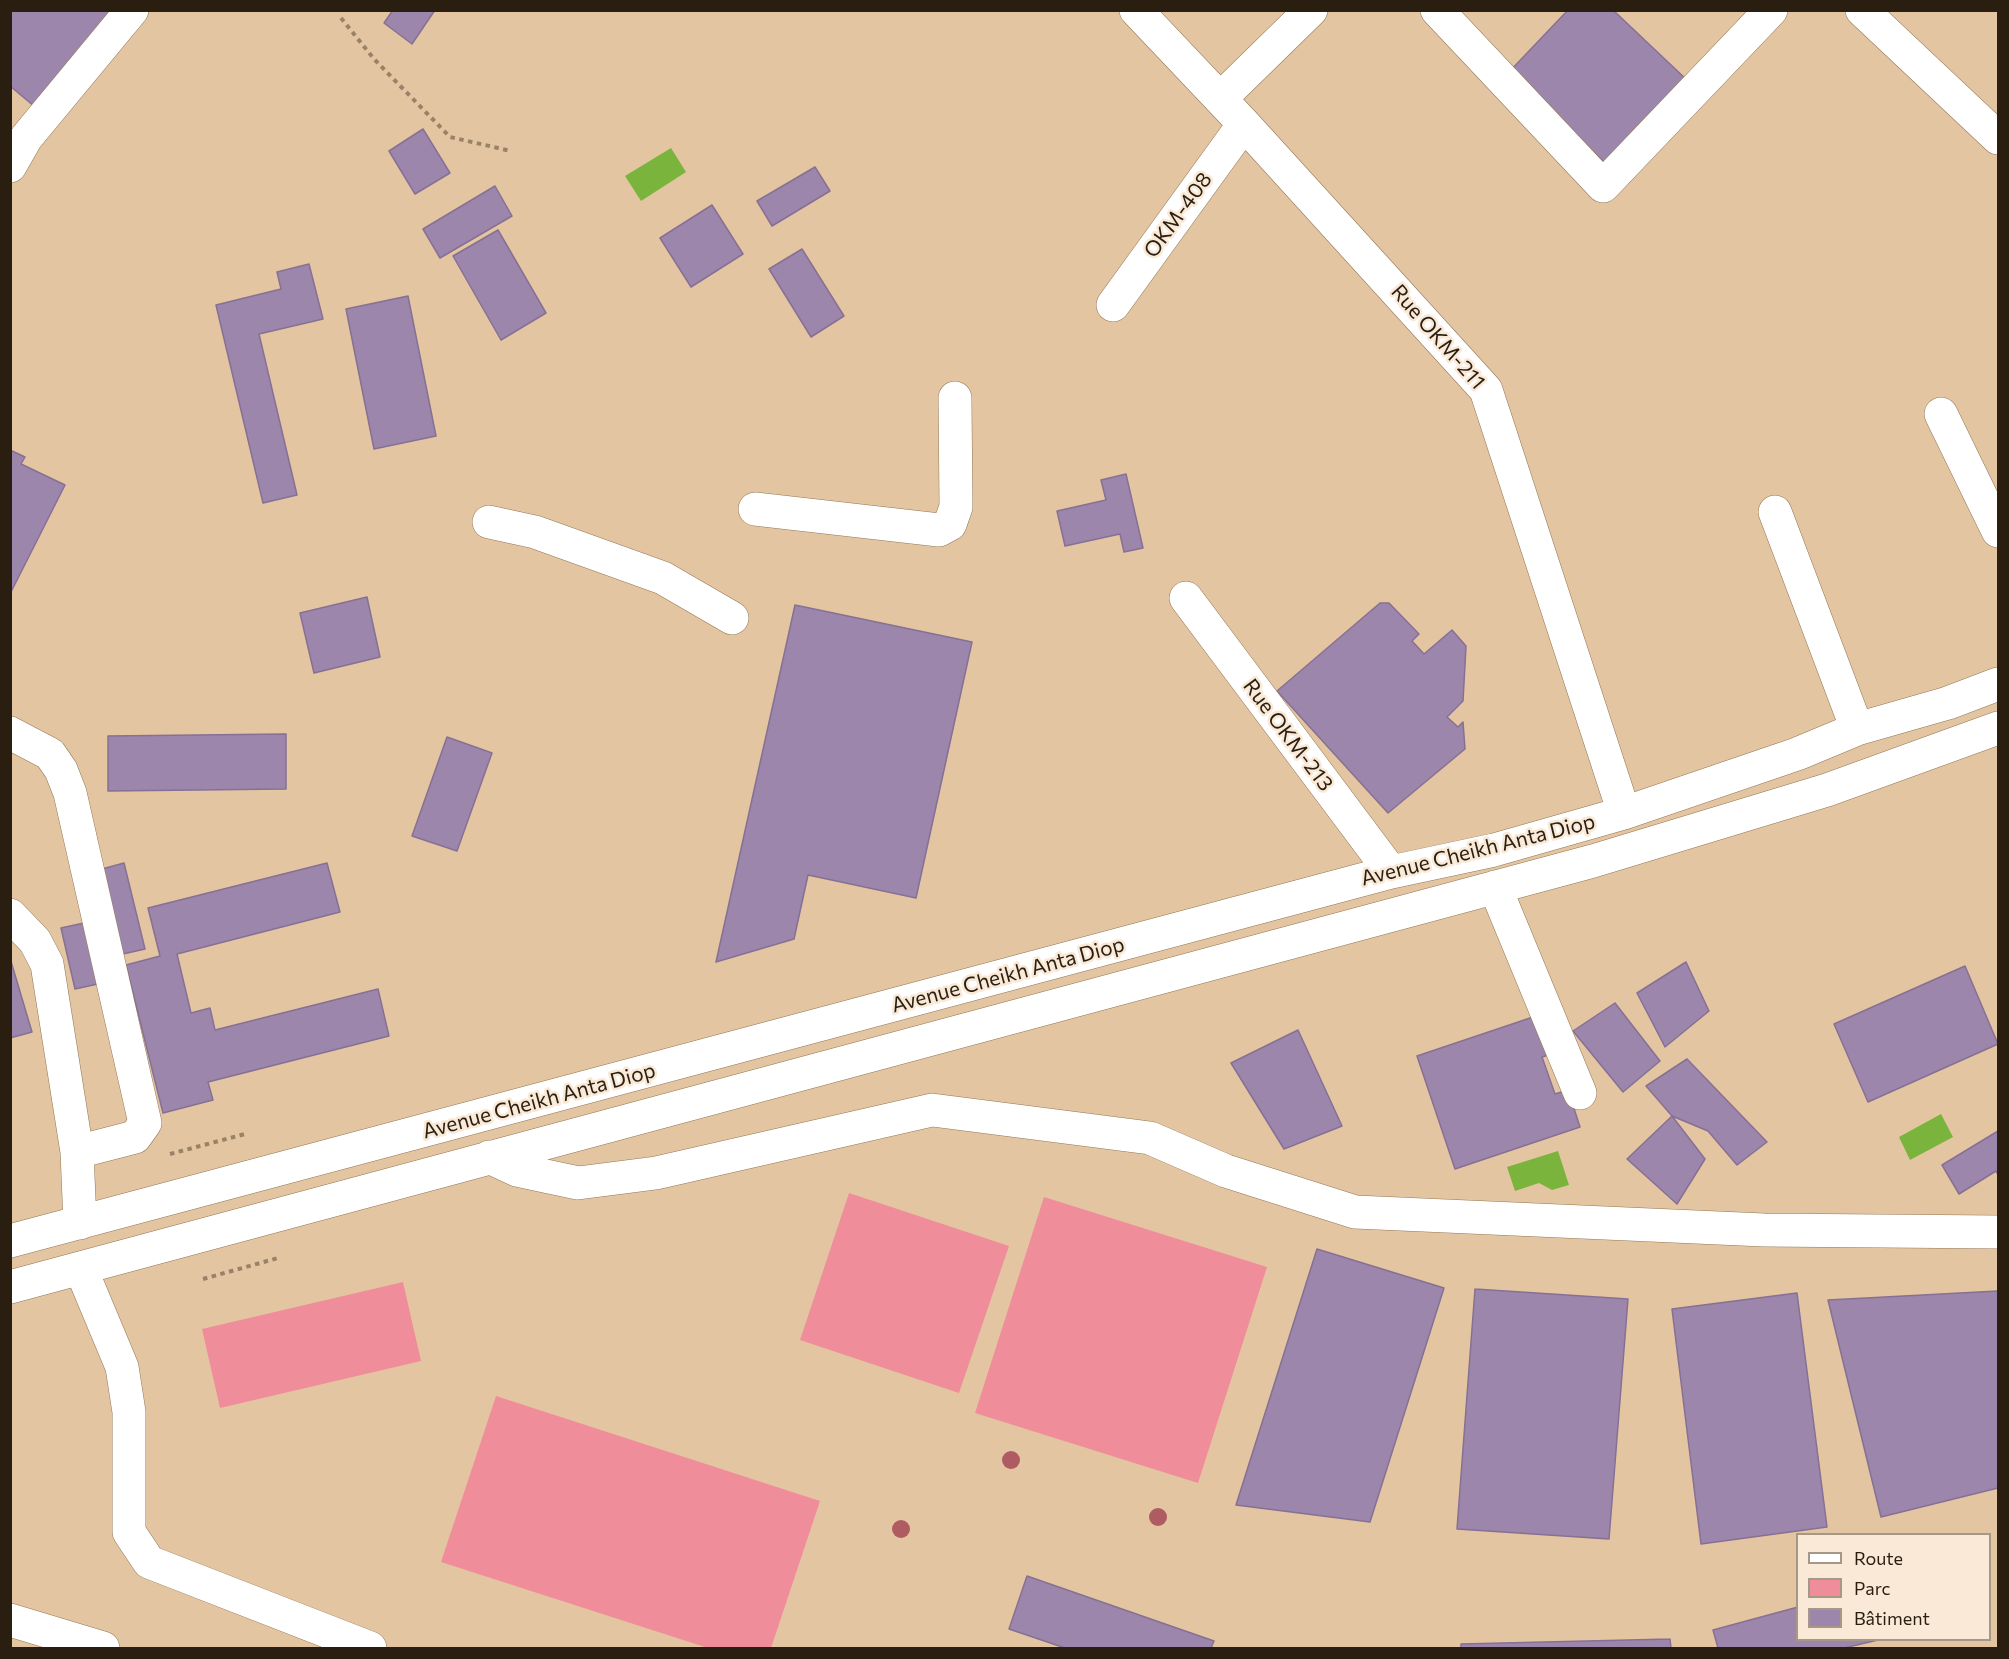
<!DOCTYPE html>
<html>
<head>
<meta charset="utf-8">
<style>
	body { margin:0 }
	#map { position:relative; width:2009px; height:1659px; overflow:hidden; background:#e4c5a1; font-family:Commissioner,sans-serif }
	canvas { display:block }
	.frame { position:absolute; inset:0; border:12px solid #291e10; pointer-events:none }
	.legend { position:absolute; left:1796px; top:1533px; width:195px; height:108px; box-sizing:border-box; background:#f9e9d6; border:2px solid #a69887; margin:0; padding:8px 10px; list-style:none; font-size:18px; color:#291e10 }
	.legend li { display:flex; align-items:center; gap:12px; height:30px }
	.legend b { width:30px; border:2px solid #a69887 }
</style>
</head>
<body>
<div id="map">
<canvas width="2009" height="1659"></canvas>
<div class="frame"></div>
<ul class="legend">
<li><b style="height:8px;background:#fff"></b>Route</li>
<li><b style="height:16px;background:#f08d9b"></b>Parc</li>
<li><b style="height:16px;background:#9c86ab"></b>Bâtiment</li>
</ul>
</div>
<script>
const g = document.querySelector('canvas').getContext('2d');
g.lineJoin = 'round';
function fill(path, color) { g.fillStyle = color; g.fill(path, 'evenodd'); }
const shape = rows => new Path2D(rows.map(r => 'M' + r).join(''));
function stroke(path, color, width, dash) { g.strokeStyle = color; g.lineWidth = width; g.lineCap = dash ? 'butt' : 'round'; g.setLineDash(dash || []); g.stroke(path); }
function drawText(font, color, halo, rows, align = 'center') {
  g.font = font + ' Commissioner,sans-serif'; g.lineWidth = 5; g.setLineDash([]); g.textBaseline = 'middle'; g.strokeStyle = halo; g.fillStyle = color; for (const [text, x, y, turn = 0] of rows) {
    g.save(); g.translate(x, y); g.rotate((+turn || 0) * Math.PI / 180); g.textAlign = isNaN(turn) ? turn : align; if (halo) g.strokeText(text, 0, 0); g.fillText(text, 0, 0); g.restore();
  }
}
const green = shape([
	[849,1193,1009,1246,959,1393,800,1340],
	[1044,1197,1267,1267,1198,1483,975,1413],
	[403,1282,421,1361,220,1408,202,1329],
	[496,1396,820,1501,771,1648,708,1648,441,1562]
]);
const water = shape([
	[671,148,686,172,641,201,625,176],
	[1941,1114,1953,1137,1910,1160,1899,1137],
	[1558,1151,1569,1185,1552,1190,1539,1183,1515,1191,1507,1167]
]);
const building = shape([
	[10,10,128,10,41,112,10,86,10,10],
	[393,10,435,10,412,44,384,23,393,10],
	[1568,10,1613,10,1689,82,1608,166,1509,72,1568,10],
	[423,129,450,173,415,194,389,151,423,129],
	[815,167,830,191,772,226,757,201,815,167],
	[495,186,512,216,440,258,423,229,495,186],
	[712,205,743,254,691,287,660,238,712,205],
	[498,230,546,313,501,340,453,256,498,230],
	[802,249,844,316,811,337,769,269,802,249],
	[309,264,323,319,259,334,297,495,263,503,216,305,281,289,277,272,309,264],
	[408,296,436,436,374,449,346,309,408,296],
	[10,450,25,457,21,464,65,485,10,594,10,450],
	[1126,474,1143,548,1124,552,1120,534,1065,546,1057,511,1106,500,1101,480,1126,474],
	[367,597,380,657,314,673,300,613,367,597],
	[1380,603,1389,603,1419,634,1412,641,1424,654,1452,630,1466,646,1463,701,1447,717,1458,727,1463,722,1465,749,1388,813,1277,691,1380,603],
	[795,605,972,642,916,898,808,875,794,939,716,962,795,605],
	[286,734,286,789,108,791,108,736,286,734],
	[447,737,492,753,457,851,412,836,447,737],
	[124,863,145,949,123,954,102,869,124,863],
	[327,863,340,912,177,954,191,1013,210,1008,215,1030,378,989,389,1036,208,1082,213,1100,163,1113,126,965,160,956,148,908,327,863],
	[84,923,98,984,75,989,61,928,84,923],
	[10,958,32,1032,10,1038,10,958],
	[1686,962,1709,1011,1665,1047,1637,993,1686,962],
	[1965,966,1998,1044,1868,1102,1834,1024,1965,966],
	[1615,1003,1660,1061,1623,1092,1573,1031,1615,1003],
	[1542,1014,1555,1053,1542,1057,1555,1094,1568,1090,1580,1127,1455,1169,1417,1056,1542,1014],
	[1298,1030,1342,1126,1284,1149,1231,1063,1298,1030],
	[1687,1059,1767,1142,1737,1165,1708,1131,1672,1116,1646,1086,1687,1059],
	[1672,1116,1705,1159,1677,1204,1627,1159,1672,1116],
	[1998,1131,1998,1175,1996,1171,1959,1194,1942,1165,1998,1131],
	[1317,1249,1444,1288,1370,1522,1236,1505,1317,1249],
	[1475,1289,1628,1299,1609,1539,1457,1529,1475,1289],
	[1998,1291,1998,1488,1881,1517,1828,1300,1998,1291],
	[1797,1293,1827,1527,1701,1544,1672,1309,1797,1293],
	[1027,1576,1214,1641,1211,1648,1065,1648,1009,1629,1027,1576],
	[1798,1607,1798,1640,1878,1640,1844,1648,1718,1648,1713,1630,1798,1607],
	[1670,1639,1671,1648,1461,1648,1461,1644,1670,1639]
]);
const path = shape([
	[341,18,374,59,450,137,511,151],
	[170,1154,245,1134],
	[203,1279,278,1258]
]);
const minor = shape([
	[1136,10,1244,124,1486,390,1624,813],
	[1437,10,1603,186,1771,10],
	[1862,10,1998,138],
	[1221,98,1311,10],
	[10,166,26,138,132,10],
	[1113,305,1244,124],
	[1941,414,1998,531],
	[755,509,939,530,950,524,956,507,955,398],
	[1775,512,1857,729],
	[489,522,535,532,663,578,732,618],
	[1186,598,1391,872],
	[10,733,50,754,61,770,70,793,145,1123,135,1137,77,1152,80,1223],
	[1495,887,1580,1093],
	[10,915,35,941,47,964,77,1152],
	[489,1157,517,1170,578,1183,656,1173,932,1110,1150,1138,1226,1171,1355,1212,1764,1230,1998,1232],
	[10,1241,1391,872,1494,850,1624,813,1797,754,1857,729,1948,703,1998,684],
	[81,1269,122,1367,129,1412,129,1532,149,1562,370,1648],
	[10,1287,1593,861,1827,790,1998,728],
	[10,1620,103,1648]
]);
const trees = [
	[1011,1460],
	[1158,1517],
	[901,1529]
];
const streetNames = [
	["OKM-408",1178,215,-54],
	["Rue OKM-211",1438,337,49],
	["Rue OKM-213",1288,735,53],
	["Avenue Cheikh Anta Diop",1478,850,-14],
	["Avenue Cheikh Anta Diop",1008,975,-15],
	["Avenue Cheikh Anta Diop",539,1101,-15]
];
fill(green, '#f08d9b');
fill(water, '#7ab43d');
fill(building, '#9c86ab');
stroke(building, '#867094', 1.5);
stroke(minor, '#937755', 34);
stroke(path, '#998267', 4, [4.5, 4.5]);
stroke(minor, '#fff', 33);
g.fillStyle = '#af5b62';
for (const [x, y] of trees) { g.beginPath(); g.arc(x, y, 9, 0, 2 * Math.PI); g.fill(); }
drawText('21px', '#291e10', '#f9e9d6', streetNames);
</script>
</body>
</html>
